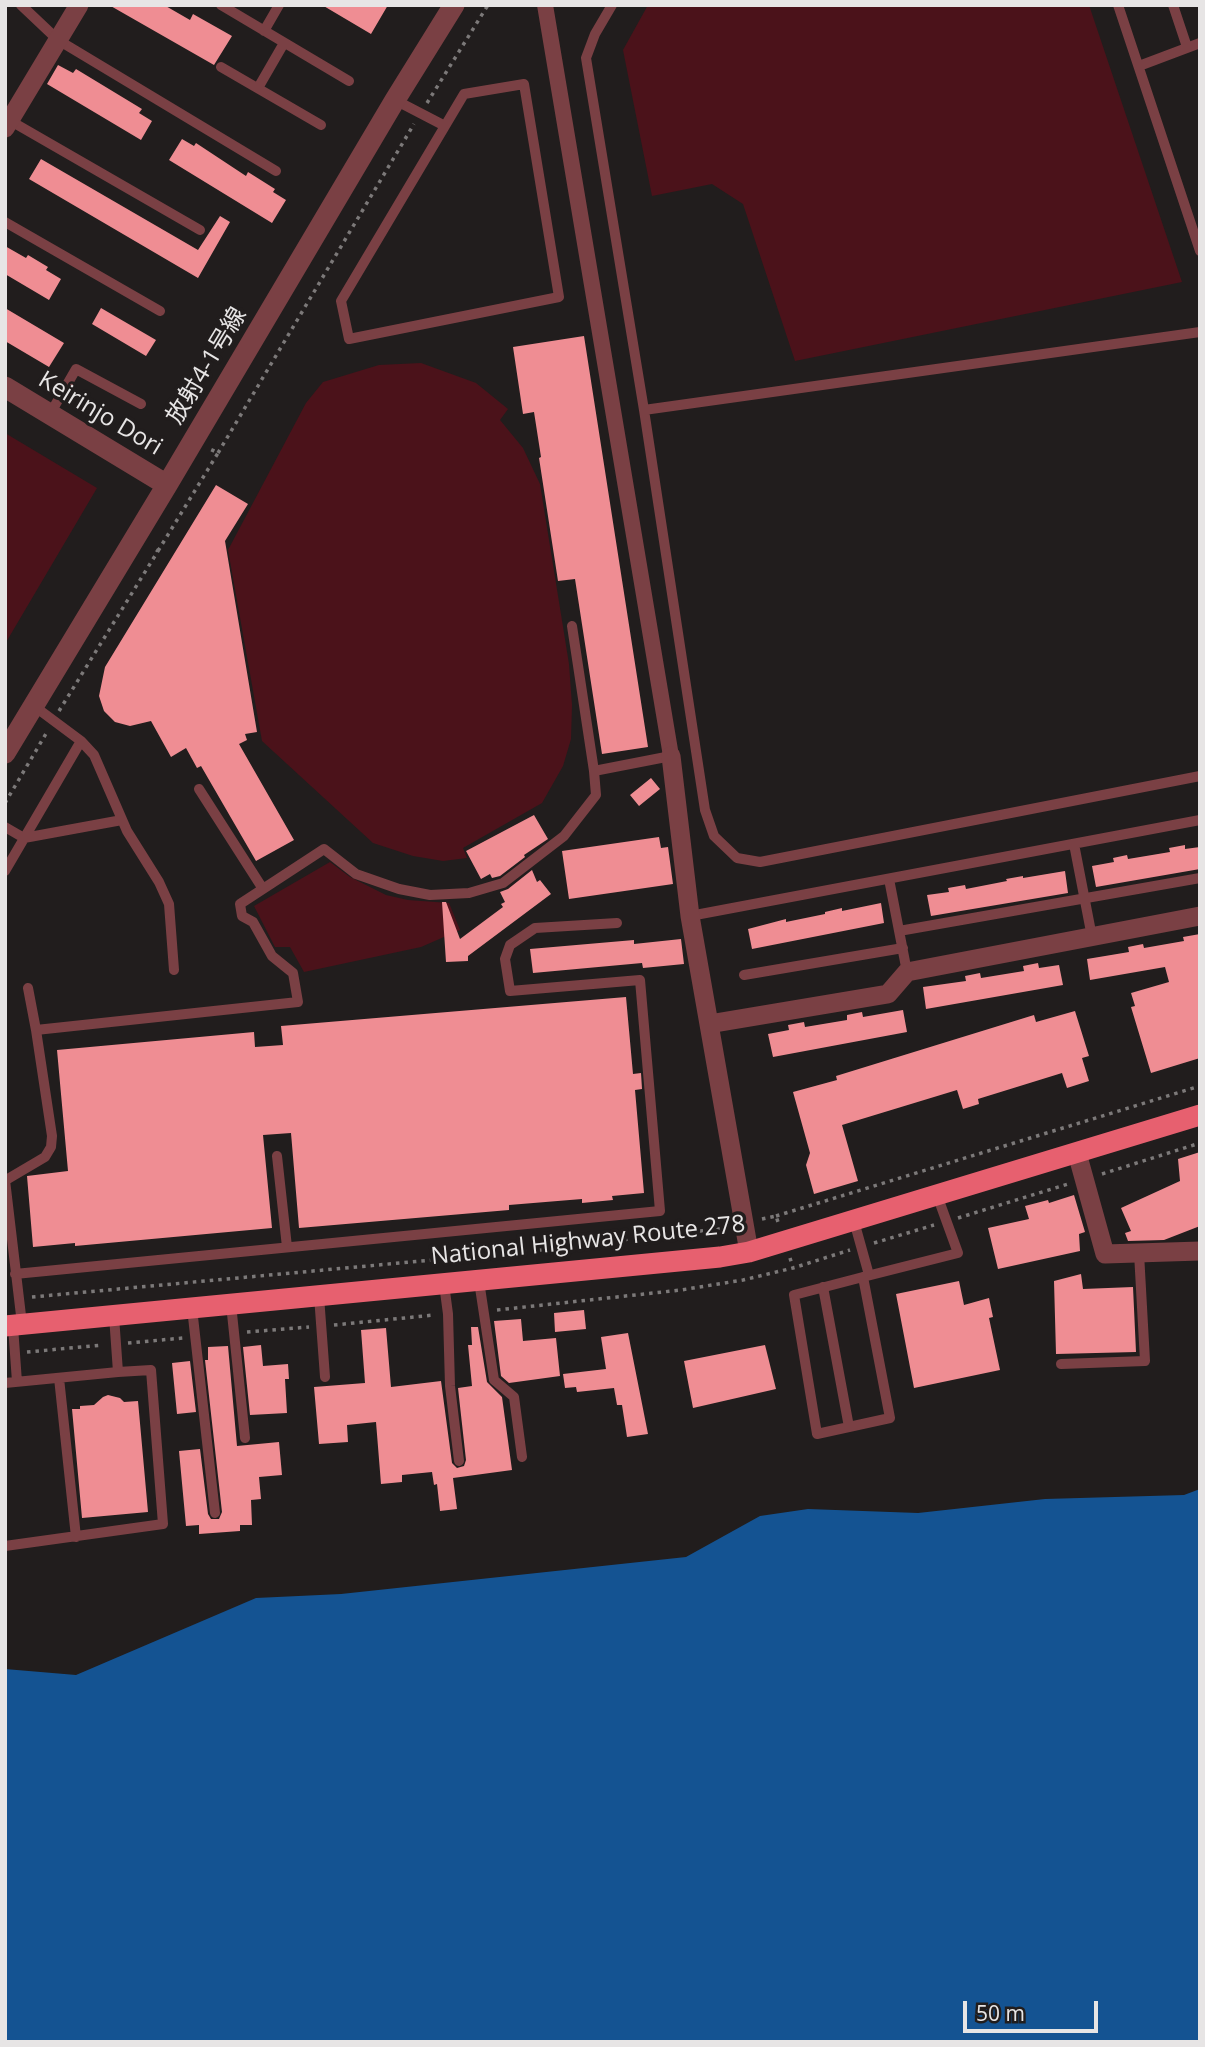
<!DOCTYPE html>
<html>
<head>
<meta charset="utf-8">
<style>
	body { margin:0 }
	#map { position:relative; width:1205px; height:2047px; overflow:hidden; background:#211d1d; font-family:"Open Sans",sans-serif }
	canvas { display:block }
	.frame { position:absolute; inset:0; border:7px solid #e7e5e5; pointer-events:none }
	.scale { position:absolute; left:963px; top:2001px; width:135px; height:32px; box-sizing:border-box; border:4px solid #e7e5e5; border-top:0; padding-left:9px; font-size:21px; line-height:24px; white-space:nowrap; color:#e7e5e5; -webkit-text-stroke:5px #211d1d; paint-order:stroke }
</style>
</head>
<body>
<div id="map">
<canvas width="1205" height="2047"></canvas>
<div class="frame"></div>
<div class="scale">50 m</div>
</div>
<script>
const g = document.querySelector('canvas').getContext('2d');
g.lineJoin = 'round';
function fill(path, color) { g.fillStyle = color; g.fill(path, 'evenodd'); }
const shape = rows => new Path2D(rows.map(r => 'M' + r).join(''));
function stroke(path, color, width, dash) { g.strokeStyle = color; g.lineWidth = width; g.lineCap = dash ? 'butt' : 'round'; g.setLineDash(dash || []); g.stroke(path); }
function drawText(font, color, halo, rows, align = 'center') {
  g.font = font + ' "Open Sans","Noto Sans JP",sans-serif'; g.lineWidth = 7; g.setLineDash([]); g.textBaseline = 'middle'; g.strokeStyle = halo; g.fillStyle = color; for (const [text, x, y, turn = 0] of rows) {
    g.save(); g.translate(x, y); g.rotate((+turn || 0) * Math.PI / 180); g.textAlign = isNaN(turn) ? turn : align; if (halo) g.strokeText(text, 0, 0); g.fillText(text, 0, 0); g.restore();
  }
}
const green = shape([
	[648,5,1089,5,1182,282,795,361,743,204,712,184,652,196,623,50],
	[421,363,476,383,508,409,500,420,523,448,540,484,569,664,572,705,571,739,563,766,542,803,463,848,467,858,443,861,413,856,373,843,262,741,228,550,306,403,323,382,379,365],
	[5,433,97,488,5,644],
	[330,862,350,877,386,895,408,900,449,903,460,930,421,947,304,972,290,947,275,947,254,906]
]);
const water = shape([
	[1200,1489,1200,2042,5,2042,5,1669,76,1675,256,1598,341,1594,686,1557,760,1516,808,1509,918,1513,1045,1499,1184,1495]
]);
const building = shape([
	[109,5,164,5,190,20,193,14,232,36,214,65],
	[322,5,388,5,371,34],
	[58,65,73,73,76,69,142,109,139,113,152,121,141,140,47,84],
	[182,139,194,146,196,143,246,176,248,172,275,189,273,192,286,200,272,223,169,160],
	[41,159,198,250,220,216,230,222,198,278,29,179],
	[5,246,26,258,28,255,48,267,46,270,61,279,49,300,5,274],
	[5,308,64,343,49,367,5,341],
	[101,308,156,340,146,356,92,324],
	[584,336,648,747,602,754,575,579,558,581,539,458,541,457,534,412,523,414,513,347],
	[216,485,248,504,225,541,257,732,245,734,247,740,239,744,294,840,256,861,201,766,197,768,186,748,171,757,151,721,130,726,115,722,104,711,99,696,105,667],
	[651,778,660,789,639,806,630,795],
	[534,815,548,839,524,855,525,857,500,876,492,878,490,874,481,879,466,851],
	[659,837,661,848,668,847,673,884,569,899,562,851],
	[1185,845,1185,849,1200,847,1200,869,1096,887,1092,866,1114,862,1113,858,1127,855,1128,859,1170,852,1169,848],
	[532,870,537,882,540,880,551,894,468,956,468,961,446,962,442,902,446,902,460,939,503,907,501,904,505,902,500,892,508,889],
	[1065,871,1068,893,931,916,927,895,949,892,948,888,965,885,966,889,1007,881,1006,879,1023,876,1023,878],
	[881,903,884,923,752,949,748,929,786,919,786,922,825,914,825,912,842,908,842,911],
	[1200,934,1200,1058,1151,1073,1131,1007,1135,1006,1131,993,1169,982,1165,967,1090,980,1087,959,1129,952,1128,947,1143,944,1144,948,1184,941,1183,937],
	[681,939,684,964,643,968,642,963,533,973,530,949,634,940,634,944],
	[1038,963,1039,968,1059,965,1063,985,926,1009,923,987,966,981,965,976,980,973,981,978,1024,971,1023,966],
	[626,997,633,1074,641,1073,642,1089,635,1090,644,1193,612,1196,613,1200,582,1203,582,1199,509,1205,509,1210,299,1228,291,1133,263,1135,272,1228,75,1246,75,1243,33,1247,27,1176,68,1171,57,1050,254,1032,255,1047,283,1045,281,1026],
	[903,1010,907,1032,773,1057,768,1034,789,1030,788,1025,804,1022,805,1027,847,1020,847,1015,862,1012,863,1017],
	[1075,1011,1089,1056,1082,1058,1089,1081,1067,1088,1062,1073,978,1099,979,1104,963,1109,957,1090,842,1125,858,1181,814,1194,806,1165,810,1153,793,1092,837,1080,836,1076,1034,1015,1036,1022],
	[1200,1152,1200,1226,1164,1240,1128,1241,1125,1233,1131,1231,1121,1208,1180,1181,1178,1159],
	[1074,1195,1085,1232,1079,1234,1080,1251,998,1269,988,1228,1029,1219,1025,1206,1048,1200,1049,1203],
	[1081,1274,1083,1289,1133,1287,1136,1352,1056,1354,1054,1281],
	[959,1281,964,1305,989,1298,993,1317,989,1318,1000,1370,914,1388,896,1294],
	[584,1310,586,1329,555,1332,554,1313],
	[521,1319,523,1341,556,1338,560,1376,509,1383,501,1376,494,1321],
	[471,1327,478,1327,487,1382,502,1397,512,1470,453,1478,457,1509,440,1511,437,1484,434,1485,432,1472,402,1475,402,1482,381,1484,376,1422,347,1425,348,1442,319,1444,314,1387,365,1383,361,1330,386,1328,391,1387,441,1381,452,1463,457,1468,464,1466,466,1460,458,1388,472,1386,468,1345,472,1345],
	[628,1333,648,1434,627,1437,622,1405,617,1405,614,1388,577,1392,576,1387,565,1388,563,1374,606,1369,601,1337],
	[261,1345,263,1366,288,1364,289,1379,285,1379,287,1413,250,1415,243,1347],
	[765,1345,776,1389,693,1408,684,1361],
	[228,1346,237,1446,279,1442,282,1475,259,1477,261,1499,251,1500,252,1525,240,1525,240,1531,199,1534,199,1525,186,1526,179,1451,200,1449,208,1514,211,1519,219,1519,222,1512,205,1360,208,1360,208,1347],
	[190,1361,196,1412,177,1414,172,1363],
	[108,1395,120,1398,124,1402,138,1401,148,1512,82,1518,72,1409,80,1409,80,1406,94,1405,103,1397]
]);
const path = shape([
	[427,103,488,5],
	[218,453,414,124],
	[158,551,218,453,210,449],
	[59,711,158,551,152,547],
	[5,803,47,732],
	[1102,1174,1200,1143],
	[776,1216,1200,1086],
	[958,1218,1068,1184],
	[762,1219,776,1216,779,1225],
	[874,1243,934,1225],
	[790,1258,793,1268,850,1250],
	[32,1297,616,1243,639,1235,715,1230,727,1227],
	[497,1310,681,1290,743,1280,793,1268],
	[334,1325,434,1315],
	[247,1332,309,1327],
	[128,1343,183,1338],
	[27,1352,103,1345]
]);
const service = shape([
	[21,5,58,40,276,171],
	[221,5,349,81],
	[612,5,595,34,586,58,644,410,1200,332],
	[1118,5,1200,251],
	[1173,5,1187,47],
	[264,31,279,5],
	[1139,66,1200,43],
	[221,67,321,125],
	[258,88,284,43],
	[395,100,445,126,341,301,349,339,559,297,524,84,464,94,445,126],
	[9,120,200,230],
	[5,222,160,311],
	[644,410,705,810,714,836,737,858,760,862,1200,776],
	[50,414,76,369,141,404],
	[81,741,94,755,127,831,159,882,169,904,174,970],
	[594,771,671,756],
	[199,789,263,889],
	[5,827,24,838,122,820],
	[1074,844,1092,937],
	[5,871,81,741,34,706],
	[889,879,907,972],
	[690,916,1200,820],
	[899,931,1200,878],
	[744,975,903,948],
	[28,988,36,1030],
	[277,1156,287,1247],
	[5,1180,22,1324],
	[6,1180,45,1157,51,1147,52,1136,36,1030,298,1002,293,973,272,956,253,922,242,916,240,904,324,849,356,874,399,889,430,895,469,893,503,883,564,836,596,795,594,771,572,626],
	[854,1221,869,1275],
	[15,1274,660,1211,640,980,510,991,505,959,510,945,535,928,617,923],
	[863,1277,890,1418,817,1434,794,1295,863,1277,958,1253,937,1195],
	[479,1281,494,1380,514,1397,522,1457],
	[444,1284,448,1314,450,1386,459,1461],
	[823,1287,849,1427],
	[319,1296,325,1377],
	[231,1304,245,1438],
	[192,1308,215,1513],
	[13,1326,17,1382],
	[1061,1364,1145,1361,1139,1253],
	[59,1378,76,1537],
	[5,1383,118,1372,114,1316],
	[5,1546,163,1524,151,1370,118,1372]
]);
const pedestrian = shape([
	[545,5,671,756]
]);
const minor = shape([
	[5,128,79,5],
	[671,756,690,916,749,1252],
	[709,1024,888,994,907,972,1200,916],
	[1077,1153,1105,1254,1200,1251]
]);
const tertiary = shape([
	[5,387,167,485],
	[5,753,167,485,395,100,454,5]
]);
const trunk = shape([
	[5,1326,720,1257,749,1252,1200,1115]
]);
const streetNames = [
	["放射4-1号線",207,366,-59],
	["Keirinjo Dori",100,414,31],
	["National Highway Route 278",588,1241,-6]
];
fill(green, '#4b121a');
fill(water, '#145392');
fill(building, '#ef8d93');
stroke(path, '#7c7979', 3.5, [3.5, 5]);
stroke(service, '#7a4044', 10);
stroke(pedestrian, '#7a4044', 16);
stroke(minor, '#7a4044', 19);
stroke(tertiary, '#7a4044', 21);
stroke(trunk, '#e7606f', 21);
drawText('24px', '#e7e5e5', '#211d1d', streetNames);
</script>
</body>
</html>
